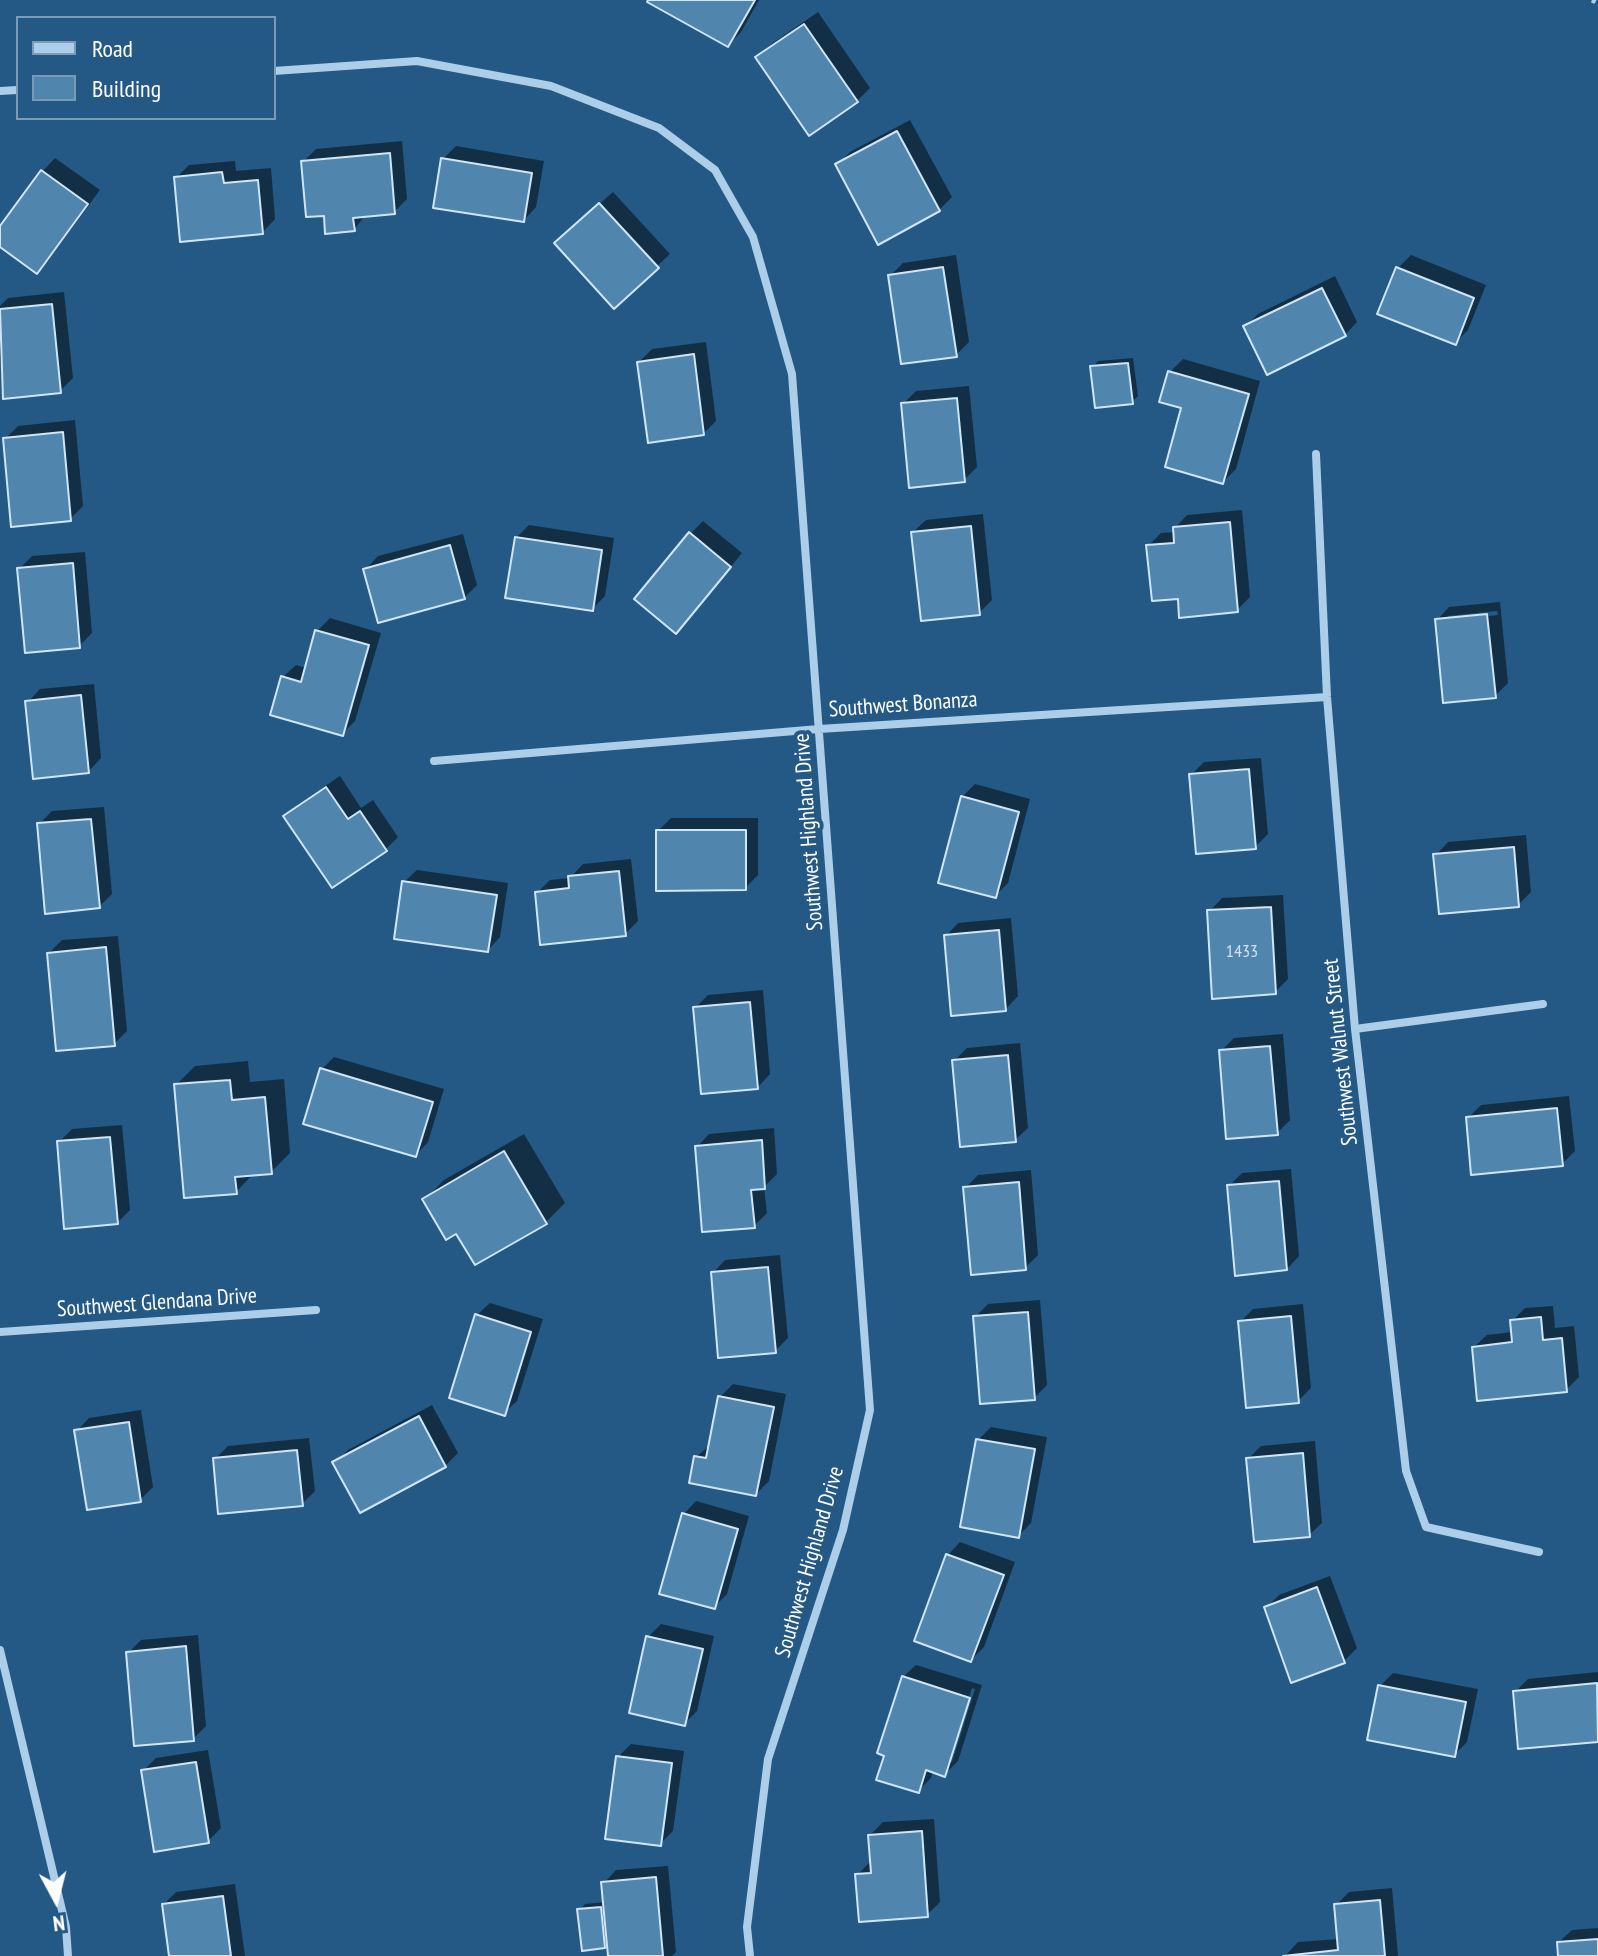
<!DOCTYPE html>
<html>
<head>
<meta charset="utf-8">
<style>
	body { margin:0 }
	#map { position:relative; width:1598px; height:1956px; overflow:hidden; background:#235984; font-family:"PT Sans Narrow",sans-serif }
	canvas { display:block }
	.legend { position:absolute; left:16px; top:16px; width:260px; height:104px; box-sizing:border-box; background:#235984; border:2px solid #7b9bb5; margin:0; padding:10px 14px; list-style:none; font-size:24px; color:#fff }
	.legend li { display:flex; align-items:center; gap:16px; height:40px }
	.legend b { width:40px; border:2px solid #7b9bb5 }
	.north { position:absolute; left:16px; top:1860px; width:80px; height:80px; -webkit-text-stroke:6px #235984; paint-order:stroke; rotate:173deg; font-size:22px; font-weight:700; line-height:32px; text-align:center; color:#fff }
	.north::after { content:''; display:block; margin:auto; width:28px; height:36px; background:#fff; clip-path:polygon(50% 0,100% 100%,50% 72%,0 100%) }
</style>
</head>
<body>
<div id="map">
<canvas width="1598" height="1956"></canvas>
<ul class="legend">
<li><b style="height:10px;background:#accee8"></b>Road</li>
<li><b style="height:22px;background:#5085ae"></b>Building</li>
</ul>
<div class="north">N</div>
</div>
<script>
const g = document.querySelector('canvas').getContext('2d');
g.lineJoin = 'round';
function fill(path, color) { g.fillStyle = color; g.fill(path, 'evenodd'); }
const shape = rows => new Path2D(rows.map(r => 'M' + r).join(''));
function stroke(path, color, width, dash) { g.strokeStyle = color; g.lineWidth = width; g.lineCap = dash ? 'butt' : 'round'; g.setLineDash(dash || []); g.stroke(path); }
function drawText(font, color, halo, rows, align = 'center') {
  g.font = font + ' "PT Sans Narrow",sans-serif'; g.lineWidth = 8; g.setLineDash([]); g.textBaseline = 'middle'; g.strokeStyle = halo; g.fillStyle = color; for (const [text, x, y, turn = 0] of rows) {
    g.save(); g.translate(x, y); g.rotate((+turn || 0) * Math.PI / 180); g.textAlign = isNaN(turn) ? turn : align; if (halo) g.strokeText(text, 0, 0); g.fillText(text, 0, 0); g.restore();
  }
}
const shadow = shape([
	[650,0,759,0,741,32,728,45],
	[818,12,870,88,857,101,757,57,770,45],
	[910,120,952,197,939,210,837,165,850,152],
	[402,141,407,199,394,212,366,214,354,230,326,214,303,162,316,149],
	[456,146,544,161,536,207,524,220,443,159],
	[55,158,100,190,49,259,36,271,0,245,0,229,43,171],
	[235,161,236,171,271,168,275,219,263,232,176,178,189,165],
	[613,192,670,254,614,306,569,231],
	[956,255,969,342,956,355,890,276,903,263],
	[1411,255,1486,285,1468,330,1455,343,1398,268],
	[1335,276,1357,322,1345,335,1245,327,1258,314],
	[64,292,73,378,60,391,4,397,0,356,0,306,8,298],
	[706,342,716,421,704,433,639,362,652,349],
	[1133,358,1138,396,1132,402,1092,367,1098,361],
	[1183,359,1260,381,1236,469,1223,482,1184,407,1170,372],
	[969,386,977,467,964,480,903,404,916,391],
	[75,420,83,506,70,519,5,439,18,426],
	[1242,510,1250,597,1237,610,1179,596,1148,546,1161,533,1175,532,1175,528,1187,515],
	[983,514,992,600,979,613,913,532,926,520],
	[703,521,742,553,688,619,690,534],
	[529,525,614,538,605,596,592,609,516,538],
	[463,534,477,585,464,598,366,569,378,556],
	[85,552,92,633,79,646,19,569,32,556],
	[1500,602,1508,683,1495,696,1437,620,1449,607],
	[1497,611,1498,615,1448,620,1448,616],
	[330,618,381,633,355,721,342,734,283,677,296,665,307,668,317,631],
	[94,684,101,758,89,771,28,702,40,689],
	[1261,758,1268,834,1255,847,1191,775,1204,762],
	[340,776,361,808,373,800,398,837,386,849,286,816,299,804],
	[975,784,1030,799,1008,883,995,896,962,797],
	[104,807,112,894,99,907,39,824,52,811],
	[671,818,758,818,758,875,745,888,658,831],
	[1526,835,1531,892,1518,905,1436,855,1448,842],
	[631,859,638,921,625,934,537,893,550,880,570,878,583,864],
	[417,870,508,883,500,937,488,950,404,882],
	[1283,895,1288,979,1275,992,1210,911,1222,898],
	[1011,918,1018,996,1006,1009,946,936,958,923],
	[118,936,127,1031,114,1044,49,953,62,940],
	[763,990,770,1074,758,1087,695,1008,708,995],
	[1283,1034,1290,1120,1277,1133,1221,1051,1234,1038],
	[1020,1043,1028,1128,1015,1140,954,1061,967,1048],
	[334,1057,444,1089,428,1142,416,1155,321,1070],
	[248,1061,250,1082,284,1079,290,1153,271,1172,254,1173,236,1192,176,1085,195,1066],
	[1569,1096,1575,1151,1562,1164,1468,1118,1481,1105],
	[122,1125,130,1210,117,1223,59,1142,72,1129],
	[774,1128,777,1174,764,1187,767,1213,754,1226,697,1147,709,1134],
	[524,1134,565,1203,546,1222,425,1199,444,1180],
	[1291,1169,1299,1256,1287,1269,1229,1186,1242,1173],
	[1031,1170,1038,1255,1025,1268,965,1188,978,1175],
	[780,1255,788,1338,775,1351,713,1273,725,1260],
	[1040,1300,1047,1385,1034,1398,975,1317,988,1304],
	[490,1303,543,1319,517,1401,504,1413,477,1315],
	[1303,1304,1311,1388,1298,1401,1240,1322,1253,1309],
	[1553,1306,1555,1328,1574,1326,1579,1377,1566,1390,1474,1347,1487,1335,1513,1332,1512,1321,1525,1308],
	[733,1384,786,1394,769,1481,756,1494,696,1457,710,1445,720,1397],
	[432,1405,458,1453,445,1466,335,1463,348,1450],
	[141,1410,153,1487,140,1500,77,1431,89,1418],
	[991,1427,1047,1437,1031,1523,1018,1536,978,1440],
	[309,1438,315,1491,302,1504,215,1459,228,1446],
	[1315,1441,1322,1523,1309,1535,1248,1459,1261,1446],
	[696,1501,749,1516,727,1594,714,1607,684,1514],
	[960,1542,1015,1562,984,1647,971,1660,948,1555],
	[1330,1576,1357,1648,1344,1661,1266,1608,1279,1595],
	[661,1624,714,1636,697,1711,684,1724,648,1637],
	[198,1635,206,1726,193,1739,128,1653,141,1640],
	[916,1665,982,1685,958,1761,945,1774,933,1770,931,1778,918,1791,903,1677],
	[972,1688,975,1689,952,1762,948,1762],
	[1598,1672,1598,1740,1520,1747,1515,1692,1528,1679],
	[1393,1673,1478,1689,1467,1742,1454,1755,1380,1686],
	[631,1744,684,1751,673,1831,660,1844,618,1757],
	[208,1750,221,1828,208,1841,143,1771,156,1758],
	[934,1819,940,1902,927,1915,857,1875,870,1862,870,1835,883,1822],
	[668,1866,676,1952,672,1956,610,1956,609,1942,604,1946,580,1910,585,1904,605,1902,604,1883,616,1870],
	[235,1884,245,1956,171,1956,164,1904,176,1892],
	[1392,1888,1398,1956,1285,1956,1298,1942,1339,1939,1336,1905,1349,1892],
	[1598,1928,1598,1956,1560,1956,1559,1942,1572,1930]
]);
const building = shape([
	[648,0,755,0,728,47,647,2,648,0],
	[804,24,858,102,809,136,755,57,804,24],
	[897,131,940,211,878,245,835,164,897,131],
	[390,153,395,214,353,218,355,231,325,234,324,216,306,217,301,161,390,153],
	[441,158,532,173,524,222,433,208,441,158],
	[41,170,88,204,37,274,0,247,0,226,41,170],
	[222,172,224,183,258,180,263,234,180,242,174,177,222,172],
	[599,203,659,268,614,309,554,243,599,203],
	[943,267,957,357,901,364,888,275,943,267],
	[1396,267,1474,298,1456,345,1377,314,1396,267],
	[1322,288,1346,336,1267,375,1243,326,1322,288],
	[52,304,61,393,3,399,0,309,52,304],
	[694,354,704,435,648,443,637,362,694,354],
	[1128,363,1133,404,1095,408,1090,366,1128,363],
	[1168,371,1249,394,1223,484,1165,467,1181,408,1159,402,1168,371],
	[957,398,965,482,909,488,901,403,957,398],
	[63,432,71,521,11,527,3,438,63,432],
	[1230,522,1238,612,1179,618,1178,599,1152,601,1146,545,1174,543,1173,527,1230,522],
	[971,526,980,615,921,621,911,532,971,526],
	[689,532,731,567,676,634,634,599,689,532],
	[515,537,602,550,593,611,505,598,515,537],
	[450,545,465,599,378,623,363,569,450,545],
	[73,563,80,648,25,653,17,568,73,563],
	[1487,614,1496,698,1443,703,1435,619,1487,614],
	[315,630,369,645,343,736,270,715,281,676,301,682,315,630],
	[81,695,89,773,33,779,25,701,81,695],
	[1249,769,1256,849,1196,854,1189,774,1249,769],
	[326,787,348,819,360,811,387,851,332,888,283,816,326,787],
	[961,796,1019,812,996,898,938,883,961,796],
	[91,819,100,908,45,914,37,823,91,819],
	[656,830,746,830,746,890,656,891,656,830],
	[1514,847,1519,907,1439,914,1433,854,1514,847],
	[619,871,626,936,540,945,535,892,569,888,568,876,619,871],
	[402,881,497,895,488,952,394,939,402,881],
	[1271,907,1276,994,1212,999,1207,910,1271,907],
	[999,930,1006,1011,951,1016,944,935,999,930],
	[106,947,115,1046,56,1051,47,953,106,947],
	[750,1002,758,1089,701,1094,693,1007,750,1002],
	[1270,1046,1278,1135,1226,1139,1219,1050,1270,1046],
	[1008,1055,1016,1142,960,1147,952,1060,1008,1055],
	[320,1068,433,1102,416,1157,303,1124,320,1068],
	[230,1080,232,1100,265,1097,272,1174,235,1177,237,1194,184,1198,174,1084,230,1080],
	[1557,1108,1563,1166,1471,1175,1466,1117,1557,1108],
	[110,1137,118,1224,64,1229,57,1141,110,1137],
	[762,1140,765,1189,751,1190,755,1228,702,1232,695,1146,762,1140],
	[504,1151,547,1224,475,1265,456,1234,446,1240,422,1199,504,1151],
	[1279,1181,1287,1270,1235,1276,1227,1185,1279,1181],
	[1019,1182,1026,1270,971,1275,963,1187,1019,1182],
	[768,1267,776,1353,718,1358,711,1272,768,1267],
	[1028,1312,1035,1400,980,1404,973,1316,1028,1312],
	[475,1314,531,1332,505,1416,449,1398,475,1314],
	[1291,1316,1299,1403,1246,1408,1238,1321,1291,1316],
	[1541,1317,1543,1340,1562,1338,1567,1392,1477,1401,1472,1347,1512,1342,1510,1320,1541,1317],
	[718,1396,774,1407,756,1496,689,1483,694,1456,706,1458,718,1396],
	[419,1416,446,1467,360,1513,332,1462,419,1416],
	[129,1422,141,1502,87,1510,74,1430,129,1422],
	[976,1439,1035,1449,1019,1538,960,1527,976,1439],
	[297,1450,303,1506,218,1514,213,1458,297,1450],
	[1303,1453,1310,1537,1254,1542,1246,1458,1303,1453],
	[682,1513,738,1529,715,1609,659,1594,682,1513],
	[946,1554,1004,1575,971,1662,914,1641,946,1554],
	[1317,1587,1345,1663,1291,1683,1264,1607,1317,1587],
	[646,1636,703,1649,685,1726,629,1713,646,1636],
	[186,1646,194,1741,134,1746,126,1652,186,1646],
	[902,1676,970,1698,945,1777,926,1770,919,1793,876,1780,884,1756,877,1753,902,1676],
	[1597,1683,1598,1742,1518,1749,1513,1691,1597,1683],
	[1378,1685,1466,1702,1455,1757,1367,1740,1378,1685],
	[616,1756,672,1763,661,1846,605,1839,616,1756],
	[196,1762,209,1843,154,1852,141,1770,196,1762],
	[922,1831,928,1917,859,1922,855,1874,871,1873,868,1835,922,1831],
	[656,1877,663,1956,608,1956,601,1882,656,1877],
	[223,1896,231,1956,169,1956,162,1904,223,1896],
	[1380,1900,1385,1956,1283,1956,1338,1950,1334,1904,1380,1900],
	[601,1907,605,1948,582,1951,577,1909,601,1907],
	[1598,1939,1598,1956,1558,1956,1557,1942,1598,1939]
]);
const path = shape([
	[1592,0,1598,3]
]);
const street = shape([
	[274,71,417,61,551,86,659,128,715,170,753,237,792,374,870,1410,843,1530,768,1759,747,1927,750,1956],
	[0,91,18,90],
	[1316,454,1327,697,1355,1029,1406,1471,1426,1527,1539,1552],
	[434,761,819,729,1327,697],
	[1355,1029,1543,1004],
	[0,1332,316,1310],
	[0,1650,66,1927,68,1956]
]);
const numberNames = [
	["1433",1242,952]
];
const streetNames = [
	["Southwest Bonanza",903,705,-4],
	["Southwest Highland Drive",809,832,-94],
	["Southwest Walnut Street",1341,1052,-96],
	["Southwest Glendana Drive",157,1303,-4],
	["Southwest Highland Drive",810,1562,-74]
];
fill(shadow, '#0007');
fill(building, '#5085ae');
stroke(building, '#d0e6f6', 2);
stroke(path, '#accee8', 5, [4, 6]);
stroke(street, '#accee8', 8);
drawText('18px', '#d3e0eb', null, numberNames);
drawText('22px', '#fff', '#235984', streetNames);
</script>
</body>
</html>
